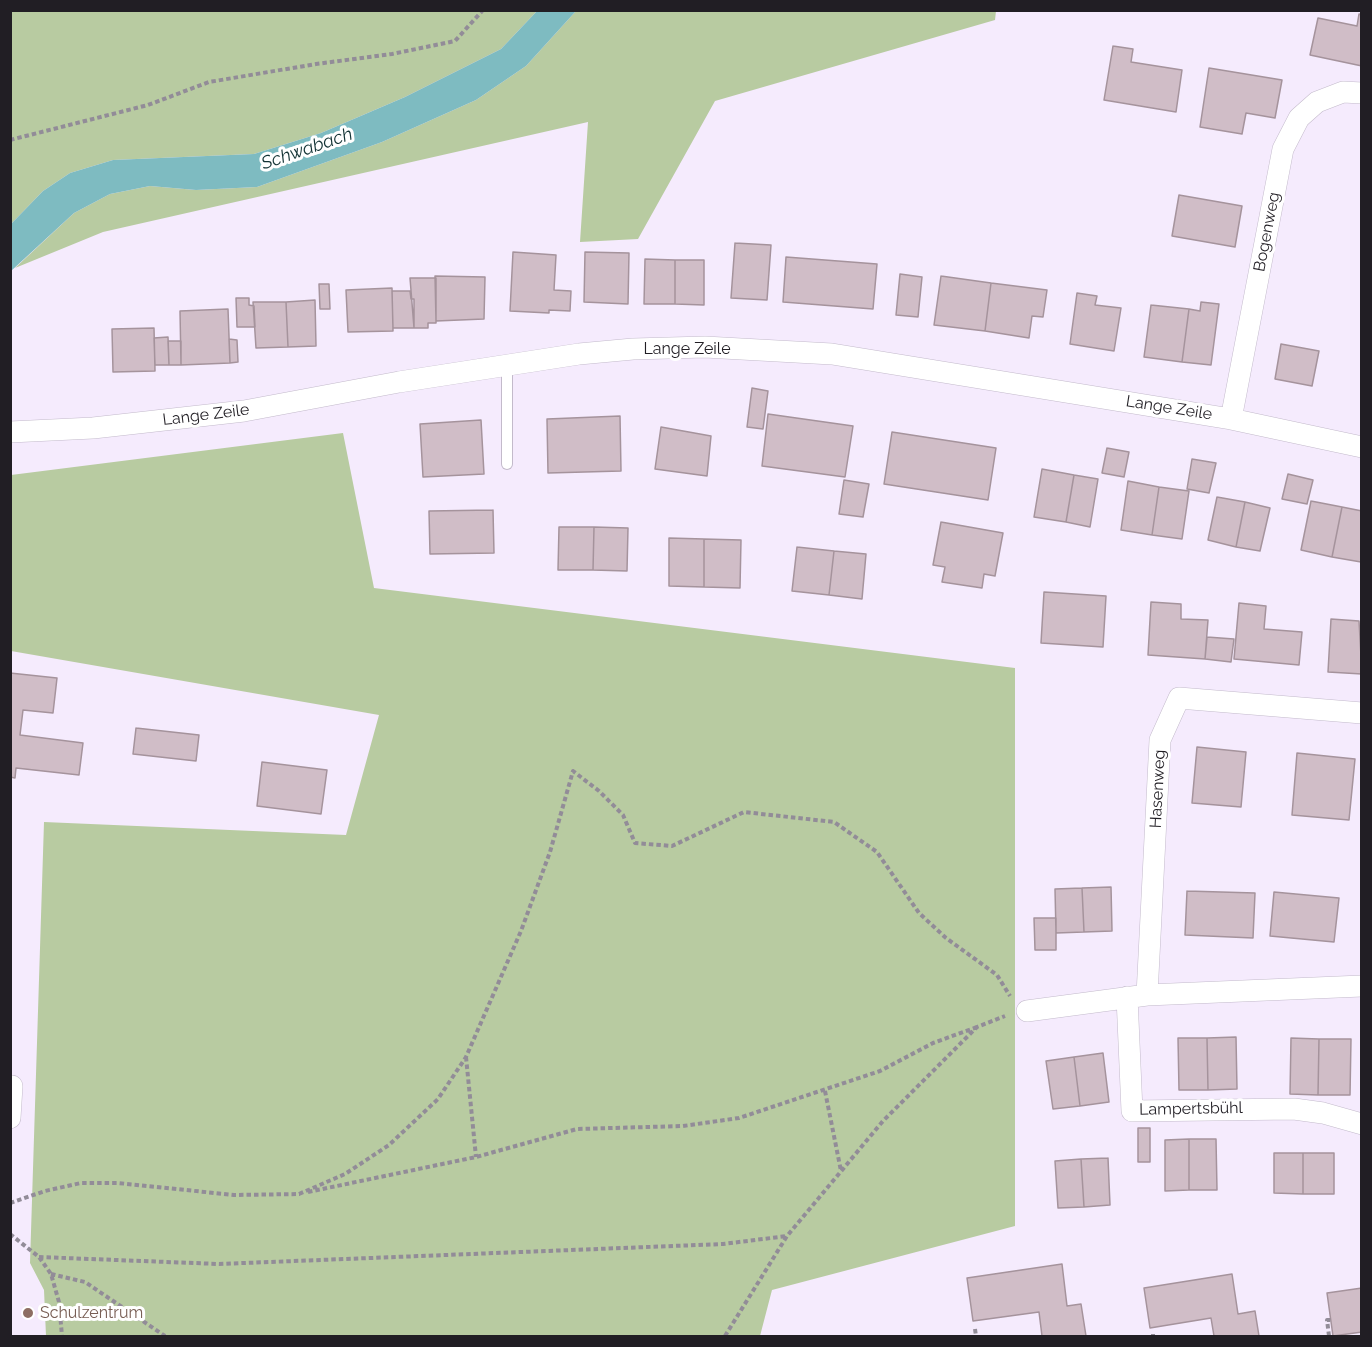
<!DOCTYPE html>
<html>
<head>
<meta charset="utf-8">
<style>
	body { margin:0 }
	#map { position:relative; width:1372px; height:1347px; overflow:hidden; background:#f5ebfd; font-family:Raleway,sans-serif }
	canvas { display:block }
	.frame { position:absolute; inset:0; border:12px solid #211e24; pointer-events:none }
</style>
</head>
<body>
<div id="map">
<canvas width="1372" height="1347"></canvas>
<div class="frame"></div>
</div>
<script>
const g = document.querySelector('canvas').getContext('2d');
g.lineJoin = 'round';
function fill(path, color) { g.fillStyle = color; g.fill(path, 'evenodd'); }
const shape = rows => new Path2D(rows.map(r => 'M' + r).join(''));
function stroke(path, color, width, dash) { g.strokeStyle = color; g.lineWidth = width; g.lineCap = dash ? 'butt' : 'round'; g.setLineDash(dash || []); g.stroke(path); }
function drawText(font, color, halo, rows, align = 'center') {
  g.font = font + ' Raleway,sans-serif'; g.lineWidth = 6; g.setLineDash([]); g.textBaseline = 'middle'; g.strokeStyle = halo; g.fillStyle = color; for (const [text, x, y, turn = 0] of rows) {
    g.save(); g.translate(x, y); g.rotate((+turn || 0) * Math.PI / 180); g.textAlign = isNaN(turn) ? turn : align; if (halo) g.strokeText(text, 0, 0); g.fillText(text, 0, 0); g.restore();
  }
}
const green = shape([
	[11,11,537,11,501,49,405,97,321,133,254,154,113,160,70,173,43,191,11,224],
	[576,11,996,11,995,20,715,101,638,239,580,242,588,122,103,232,15,268,74,213,110,194,150,186,196,190,257,187,382,142,476,100,526,66],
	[343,433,374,588,1015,668,1015,1226,772,1290,760,1336,46,1336,44,1290,30,1263,44,822,346,835,379,715,11,651,11,475]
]);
const water = shape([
	[537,11,576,11,526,66,476,100,382,142,257,187,196,190,150,186,110,194,74,213,11,271,11,224,43,191,70,173,113,160,254,154,321,133,405,97,501,49]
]);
const building = shape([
	[1359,14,1362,15,1362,66,1310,55,1318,18,1357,26,1359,14],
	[1113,46,1133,49,1131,62,1182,70,1176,112,1104,100,1113,46],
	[1209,68,1282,80,1275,118,1246,113,1242,134,1200,127,1209,68],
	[1179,195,1242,206,1235,247,1172,236,1179,195],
	[735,243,771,245,767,300,731,298,735,243],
	[513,252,556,255,554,290,571,291,570,311,549,310,549,313,510,311,513,252],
	[585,252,629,253,628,304,584,302,585,252],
	[786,257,877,264,873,309,783,302,786,257],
	[645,259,675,260,675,304,644,304,645,259],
	[675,260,704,260,704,305,675,304,675,260],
	[900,274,922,277,918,317,896,315,900,274],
	[435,276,485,277,484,319,436,321,435,276],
	[941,276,991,283,985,331,934,325,941,276],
	[410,278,436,278,436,323,428,323,428,328,414,328,410,278],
	[991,283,1047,290,1043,317,1032,316,1029,338,985,331,991,283],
	[319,284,329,284,330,309,320,309,319,284],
	[392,288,393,331,348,332,346,290,392,288],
	[392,291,410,291,411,299,414,299,414,328,393,328,392,291],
	[1077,293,1097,296,1095,305,1121,308,1114,351,1070,344,1077,293],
	[236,298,249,298,249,305,254,306,255,327,237,327,236,298],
	[315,300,316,346,288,347,286,302,315,300],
	[253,302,286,302,288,347,256,348,253,302],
	[1201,302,1219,304,1211,365,1182,362,1189,309,1200,311,1201,302],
	[1151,305,1189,309,1182,362,1144,357,1151,305],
	[228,309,230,363,181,365,180,311,228,309],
	[154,328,155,371,113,372,112,329,154,328],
	[168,337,169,365,155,365,154,338,168,337],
	[229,339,237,340,238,362,230,363,229,339],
	[168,341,181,341,181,365,169,365,168,341],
	[1281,344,1319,351,1312,386,1275,379,1281,344],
	[752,388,768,391,763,429,747,427,752,388],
	[768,414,853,426,845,477,762,466,768,414],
	[620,416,621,471,548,473,547,419,620,416],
	[481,420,484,474,423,477,420,424,481,420],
	[661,427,711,436,707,476,655,469,661,427],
	[892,432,996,448,988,500,884,484,892,432],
	[1107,448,1129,452,1124,477,1102,473,1107,448],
	[1192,459,1216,463,1209,493,1187,489,1192,459],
	[1042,469,1074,475,1066,522,1034,517,1042,469],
	[1288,474,1313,480,1307,504,1282,499,1288,474],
	[1074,475,1098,479,1090,527,1066,522,1074,475],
	[844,480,869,484,863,517,839,514,844,480],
	[1128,481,1159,487,1152,535,1121,530,1128,481],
	[1159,487,1189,491,1182,539,1152,535,1159,487],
	[1217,497,1245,502,1236,547,1208,540,1217,497],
	[1311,501,1342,507,1332,557,1301,550,1311,501],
	[1245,502,1270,508,1260,551,1236,547,1245,502],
	[1342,507,1362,511,1361,562,1332,557,1342,507],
	[493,510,494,553,430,554,429,511,493,510],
	[941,522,1003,533,995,576,984,574,982,588,942,582,945,567,933,565,941,522],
	[559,527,594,527,593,570,558,570,559,527],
	[594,527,628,528,627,571,593,570,594,527],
	[669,538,704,539,704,587,669,586,669,538],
	[704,539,741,540,740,588,704,587,704,539],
	[797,547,834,551,829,595,792,591,797,547],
	[834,551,866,554,862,599,829,595,834,551],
	[1044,592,1106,596,1103,647,1041,643,1044,592],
	[1151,602,1181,604,1181,619,1208,620,1205,659,1148,655,1151,602],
	[1239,603,1266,606,1264,629,1302,632,1299,665,1234,659,1239,603],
	[1331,619,1359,621,1362,674,1328,672,1331,619],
	[1207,637,1234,639,1231,662,1205,659,1207,637],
	[10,673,57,678,53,713,23,710,20,735,83,743,79,775,16,768,15,778,10,777,10,673],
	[136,728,199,735,196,761,133,754,136,728],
	[1197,747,1246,752,1241,807,1192,803,1197,747],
	[1297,753,1355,759,1349,820,1292,815,1297,753],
	[262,762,327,770,321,814,257,806,262,762],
	[1111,887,1112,931,1084,932,1082,888,1111,887],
	[1082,888,1084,932,1056,933,1055,889,1082,888],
	[1187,891,1255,893,1253,938,1185,935,1187,891],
	[1274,892,1339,898,1334,942,1270,936,1274,892],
	[1034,918,1056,918,1056,950,1035,950,1034,918],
	[1236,1037,1237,1089,1208,1090,1207,1038,1236,1037],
	[1178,1038,1207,1038,1208,1090,1179,1090,1178,1038],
	[1291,1038,1319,1039,1318,1095,1290,1094,1291,1038],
	[1319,1039,1351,1039,1350,1095,1318,1095,1319,1039],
	[1103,1053,1109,1102,1080,1106,1074,1057,1103,1053],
	[1074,1057,1080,1106,1053,1109,1046,1061,1074,1057],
	[1138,1128,1150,1128,1150,1162,1138,1162,1138,1128],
	[1189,1139,1216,1139,1217,1190,1189,1190,1189,1139],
	[1189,1139,1189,1190,1165,1191,1165,1140,1189,1139],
	[1274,1153,1303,1153,1303,1194,1274,1193,1274,1153],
	[1303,1153,1334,1153,1334,1194,1303,1194,1303,1153],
	[1108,1158,1110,1205,1084,1207,1081,1159,1108,1158],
	[1081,1159,1084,1207,1058,1208,1055,1161,1081,1159],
	[1062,1264,1067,1306,1081,1304,1086,1336,1042,1336,1039,1312,973,1321,967,1278,1062,1264],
	[1232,1274,1238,1314,1255,1311,1259,1336,1214,1336,1211,1318,1150,1328,1144,1288,1232,1274],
	[1362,1288,1362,1332,1333,1336,1327,1293,1362,1288]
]);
const path = shape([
	[10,140,148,105,209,82,316,64,392,54,455,41,483,10],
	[466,1057,476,1157],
	[825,1091,841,1171],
	[308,1192,476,1157,577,1129,683,1126,739,1118,880,1071,933,1043,977,1027],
	[299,1194,345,1174,389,1145,438,1099,466,1057,521,931,550,852,573,771,599,791,623,815,635,843,672,846,744,812,834,822,877,852,919,913,946,938,997,975,1010,996],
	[10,1203,45,1191,81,1183,118,1183,234,1195,300,1194],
	[10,1234,39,1257,51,1274,59,1302,62,1336],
	[39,1257,219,1264,723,1244,787,1236],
	[51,1274,85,1282,165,1336],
	[975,1329,976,1336],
	[1153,1334,1153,1336],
	[725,1336,787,1236,883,1121,977,1027,1005,1016],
	[1329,1336,1327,1320,1331,1320]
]);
const lane = shape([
	[507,365,507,464]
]);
const street = shape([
	[1231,419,1283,149,1299,118,1317,102,1343,92,1362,93],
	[10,432,93,428,244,411,399,382,579,354,633,349,705,347,832,354,1231,419,1362,447],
	[1147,995,1160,740,1179,698,1362,713],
	[1127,997,1132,1111,1294,1109,1323,1113,1362,1124],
	[1027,1011,1147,995,1362,986],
	[10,1118,12,1086]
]);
const markers = [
	[28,1313,6,"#8d6e63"]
];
const streetNames = [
	["Bogenweg",1267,232,-79],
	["Lange Zeile",687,349],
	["Lange Zeile",1169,408,9],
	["Lange Zeile",206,415,-7],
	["Hasenweg",1158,789,-87],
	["Lampertsbühl",1191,1109,-1]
];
const educationNames = [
	["Schulzentrum",40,1313]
];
const waterNames = [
	["Schwabach",307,149,-19]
];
fill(green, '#b8cba1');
fill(water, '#7ebbc1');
fill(building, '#d0bdc7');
stroke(building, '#a5939c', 1.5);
stroke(lane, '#c3bacb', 12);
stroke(street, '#c3bacb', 22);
stroke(path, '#928c98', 4, [4.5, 3]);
stroke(lane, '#fff', 10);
stroke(street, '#fff', 21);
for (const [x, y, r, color] of markers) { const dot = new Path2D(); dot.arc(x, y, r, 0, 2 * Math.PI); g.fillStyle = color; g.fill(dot); stroke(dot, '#fff', 2); }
drawText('16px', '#211e24', '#fff', streetNames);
drawText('16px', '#785e54', '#fff', educationNames, 'left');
drawText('italic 18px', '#133335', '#fff', waterNames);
</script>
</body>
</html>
